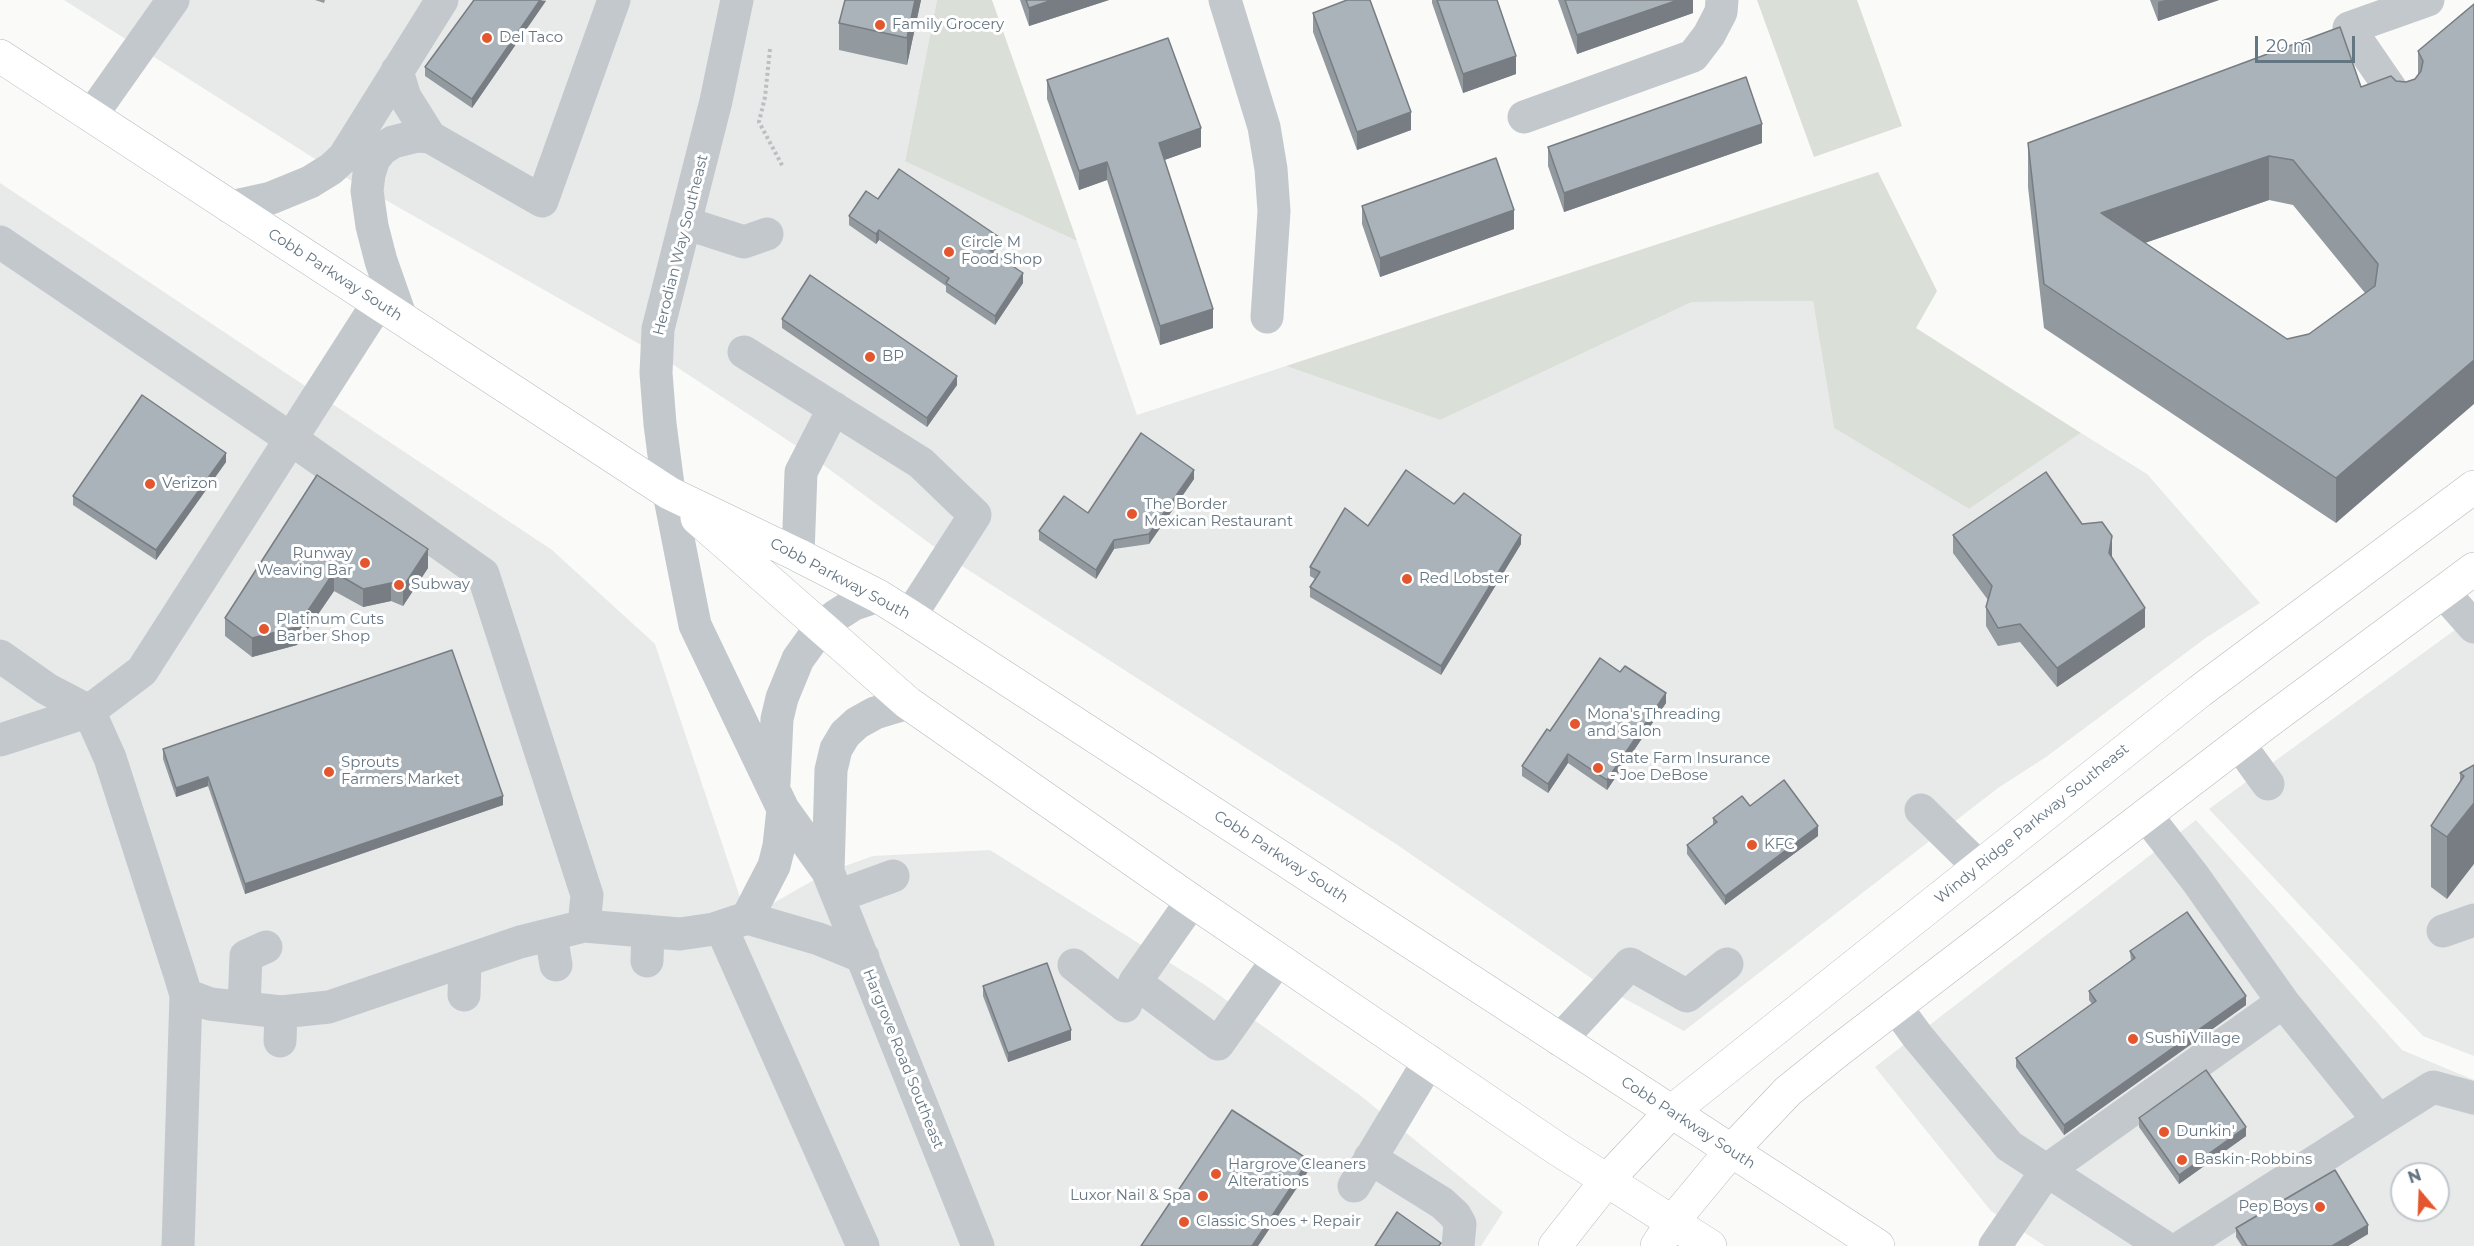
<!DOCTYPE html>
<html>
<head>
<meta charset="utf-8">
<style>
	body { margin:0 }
	#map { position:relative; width:2474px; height:1246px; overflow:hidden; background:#fafaf8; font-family:Montserrat,sans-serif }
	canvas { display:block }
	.north { position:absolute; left:2390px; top:1162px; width:60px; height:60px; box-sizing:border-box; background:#fff; border:2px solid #c1c8cd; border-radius:50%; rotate:341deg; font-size:16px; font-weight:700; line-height:24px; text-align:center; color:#657683 }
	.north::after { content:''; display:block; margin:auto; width:21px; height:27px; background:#e4572e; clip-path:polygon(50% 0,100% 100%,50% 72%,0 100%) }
	.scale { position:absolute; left:2255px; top:36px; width:100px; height:27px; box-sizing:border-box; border:3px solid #657683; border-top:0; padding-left:8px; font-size:18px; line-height:21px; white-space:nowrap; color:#657683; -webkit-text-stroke:4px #fff; paint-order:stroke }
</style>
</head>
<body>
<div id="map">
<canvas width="2474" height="1246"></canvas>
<div class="north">N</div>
<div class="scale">20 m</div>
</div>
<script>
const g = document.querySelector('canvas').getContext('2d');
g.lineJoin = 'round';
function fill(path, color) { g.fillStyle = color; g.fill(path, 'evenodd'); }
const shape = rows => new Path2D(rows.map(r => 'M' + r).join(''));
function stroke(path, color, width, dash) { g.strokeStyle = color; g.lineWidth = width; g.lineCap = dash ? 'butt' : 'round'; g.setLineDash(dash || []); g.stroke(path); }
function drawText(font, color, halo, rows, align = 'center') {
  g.font = font + ' Montserrat,sans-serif'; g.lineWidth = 6; g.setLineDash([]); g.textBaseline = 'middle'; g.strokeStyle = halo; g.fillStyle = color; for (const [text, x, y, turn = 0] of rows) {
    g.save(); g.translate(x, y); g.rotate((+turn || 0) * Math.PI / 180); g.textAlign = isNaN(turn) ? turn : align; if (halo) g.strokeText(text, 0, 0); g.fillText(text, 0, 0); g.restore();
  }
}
const built = shape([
	[64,0,937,0,905,160,1077,241,1137,415,1286,366,1440,420,1692,302,1813,301,1834,428,1969,509,2081,433,2147,474,2260,603,2207,637,2046,757,1998,788,1684,1031,1607,989,1396,844,948,557,810,455,657,354,331,169],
	[0,183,552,550,655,644,747,918,828,872,873,856,990,850,1205,985,1361,1096,1503,1212,1481,1246,0,1246],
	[2474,616,2474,1056,2423,1036,2209,809],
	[2196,820,2402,1050,2474,1080,2474,1246,2045,1246,1991,1211,1875,1067],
	[2402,1174,2438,1174,2438,1210,2402,1210]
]);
const green = shape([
	[937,0,992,0,1077,241,905,161],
	[1757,0,1857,0,1902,126,1814,157],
	[1878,172,1937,291,1916,328,2081,433,1969,509,1834,428,1813,301,1692,302,1440,420,1286,366]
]);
const path = shape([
	[770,49,765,97,759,122,783,167]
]);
const minor = shape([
	[737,0,716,101,658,329,656,373,660,424,669,493,695,625,783,809,828,872,978,1246],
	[1225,0,1264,127,1271,169,1274,211,1267,317],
	[397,71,405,97,430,137],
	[2404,108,2349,28,2428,0],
	[91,116,173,0],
	[1524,117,1693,56,1709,35,1721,12,1722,0],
	[230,207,271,198,310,182,331,169,344,157,442,0],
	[685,223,744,242,767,234],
	[0,242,291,439,483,574,587,895,584,926],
	[401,318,381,261,372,226,367,191,369,174,374,159,382,149,393,142,417,136,430,137,542,201,614,0],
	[744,352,921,463,975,515,910,616],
	[798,555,801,472,834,408],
	[2443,592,2474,627],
	[0,656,47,689,89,711,110,758,180,975,186,995,178,1246],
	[0,740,89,711,142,671,378,303],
	[2239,744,2268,784],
	[774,783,777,719,782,698,798,659,821,627,837,615,854,604,878,596],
	[1921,810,1979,867],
	[2146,815,2195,878,2283,1002,2379,1121,2183,1246],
	[828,872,831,770,836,749,845,734,857,723,875,713,908,703],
	[838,896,893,876],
	[747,918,774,866,779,846,783,809],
	[721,927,863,1246],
	[2443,931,2474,920],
	[551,935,556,965],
	[647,961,648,931],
	[1074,965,1125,1006,1135,982,1192,901],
	[1135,982,1218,1044,1278,959],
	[186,995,210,1004,281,1012,329,1007,520,942,584,926,680,934,714,929,747,918,819,939,863,957],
	[464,995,465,961],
	[1896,1007,1918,1037,2009,1146,2163,1246],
	[244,1008,246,956,266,947],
	[1560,1040,1630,964,1687,996,1727,964],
	[280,1041,281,1012],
	[2379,1121,2433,1087,2474,1098],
	[1370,1158,1442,1203,1455,1215,1460,1224,1458,1246],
	[1354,1186,1429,1061],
	[1995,1246,2047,1170,2283,1002]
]);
const major = shape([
	[0,56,669,493,798,555,878,596,910,616,1878,1246],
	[697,518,908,703,1192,901,1556,1148,1710,1246],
	[1555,1246,1607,1180,1671,1112,2200,691,2474,487],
	[1657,1246,1673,1221,1731,1151,1788,1091,1839,1050,2266,723,2474,569]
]);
const wall = shape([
	[315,0,325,0,324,3],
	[546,0,472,108,425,76,425,67],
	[921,0,907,65,839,50,839,23],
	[1020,0,1109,0,1029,26],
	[1432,0,1497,0,1516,74,1463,93,1432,3],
	[1558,0,1693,0,1693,13,1577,54],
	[2150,0,2219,0,2158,21],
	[2474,4,2336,523,2044,328,2028,187,2028,143,2396,81,2406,82,2415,79,2418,74,2418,51],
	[2269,200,2293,205,2365,293,2309,334,2287,339,2145,243],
	[1313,13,1411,130,1357,150,1313,32],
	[1047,80,1201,147,1164,160,1213,328,1160,345,1107,180,1079,190,1047,99],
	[1762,143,1564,212,1548,166,1548,147],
	[878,199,999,246,994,254,1023,283,995,325,946,292,946,286,879,240,876,244,849,225,849,216],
	[1362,206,1514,229,1380,277,1362,224],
	[782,319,957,385,927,427,782,328],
	[226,462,156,560,73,505,73,496],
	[317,475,428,568,403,606,391,601,363,607,334,591,297,645,252,657,225,636,225,618],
	[1194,479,1149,544,1114,549,1096,579,1039,540,1039,531,1088,513],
	[1454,504,1521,544,1441,675,1310,597,1310,587,1315,579,1310,576,1310,567,1368,526],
	[2082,524,2112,555,2112,557,2145,627,2057,687,2020,642,1998,646,1986,626,1986,607,1988,600,1953,553,1953,535],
	[1666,703,1607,790,1568,763,1548,793,1522,776,1522,766,1550,731],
	[163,749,503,805,245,894,208,786,176,797,163,759],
	[2474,765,2447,899,2431,887,2431,826,2460,781,2460,773],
	[1750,806,1818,836,1725,905,1687,854,1687,845,1713,825,1713,818],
	[2130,951,2246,1005,2064,1135,2016,1067,2016,1058,2092,1004,2089,1000,2089,991,2131,961],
	[983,986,1071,1040,1008,1062,983,996],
	[2139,1118,2246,1136,2179,1184,2139,1127],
	[2236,1228,2368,1234,2348,1246,2242,1246,2236,1237]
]);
const shadedWall = shape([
	[540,0,546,1,472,108,472,99],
	[915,0,921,0,907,65,907,38],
	[1052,0,1109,0,1029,26,1029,8],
	[1678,0,1693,0,1693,13,1577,54,1577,35],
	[2165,0,2219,0,2158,21,2158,2],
	[1516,56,1516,74,1463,93,1463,74],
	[1411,112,1411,130,1357,150,1357,132],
	[1762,124,1762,143,1564,212,1564,193],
	[1201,128,1201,147,1159,162,1159,143],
	[2269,156,2269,200,2101,258,2101,213],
	[1107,162,1107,180,1079,190,1079,171],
	[1514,210,1514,229,1380,277,1380,258],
	[879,230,879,240,876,244,876,234],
	[999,237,999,246,990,260,990,251],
	[1023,273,1023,283,995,325,995,316],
	[1213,309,1213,328,1160,345,1160,326],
	[2474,360,2474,404,2336,523,2336,478],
	[957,376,957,385,927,427,927,418],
	[226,453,226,462,156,560,156,550],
	[1194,470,1194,479,1149,544,1149,534],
	[1521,535,1521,544,1441,675,1441,666],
	[2112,536,2112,555,2109,572,2109,553],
	[1114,540,1114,549,1096,579,1096,570],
	[428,549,428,568,403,606,403,587],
	[334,572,334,591,297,645,252,657,252,638],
	[391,583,391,601,363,607,363,589],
	[2145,608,2145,627,2057,687,2057,668],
	[1666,693,1666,703,1607,790,1607,780],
	[1568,754,1568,763,1548,793,1548,784],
	[208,777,208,786,176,797,176,788],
	[503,796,503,805,245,894,245,884],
	[2474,803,2474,864,2447,899,2447,837],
	[1818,826,1818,836,1725,905,1725,896],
	[2246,996,2246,1005,2064,1135,2064,1125],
	[1071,1030,1071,1040,1008,1062,1008,1053],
	[2246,1127,2246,1136,2179,1184,2179,1175],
	[1309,1160,1309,1170,1258,1246,1252,1246],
	[2368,1225,2368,1234,2348,1246,2332,1246]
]);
const building = shape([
	[474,0,540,0,472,99,425,67,474,0],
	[845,0,915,0,907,38,839,23,845,0],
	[1026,0,1052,0,1029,8,1026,0],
	[1347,0,1370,0,1411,112,1357,132,1313,13,1347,0],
	[1437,0,1497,0,1516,56,1463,74,1437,0],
	[1565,0,1678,0,1577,35,1565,0],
	[2474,4,2474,360,2336,478,2044,284,2028,143,2340,27,2361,87,2391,76,2396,81,2406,82,2415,79,2421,71,2423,61,2418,51,2474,4],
	[2269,156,2293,160,2378,264,2375,286,2309,334,2287,339,2101,213,2269,156],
	[1168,38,1201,128,1159,143,1213,309,1160,326,1107,162,1079,171,1047,80,1168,38],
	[1746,77,1762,124,1564,193,1548,147,1746,77],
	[1496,158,1514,210,1380,258,1362,206,1496,158],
	[899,169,999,237,990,251,1023,273,995,316,946,283,949,278,879,230,876,234,849,216,866,191,878,199,899,169],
	[810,275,957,376,927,418,782,319,810,275],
	[142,395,226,453,156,550,73,496,142,395],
	[1141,433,1194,470,1149,534,1114,540,1096,570,1039,531,1064,496,1088,513,1141,433],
	[1406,470,1454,504,1464,493,1521,535,1441,666,1310,587,1320,572,1310,567,1345,508,1368,526,1406,470],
	[2046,472,2082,524,2102,522,2112,536,2109,553,2145,608,2057,668,2020,624,1998,628,1986,607,1992,586,1953,535,2046,472],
	[317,475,428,549,403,587,391,583,363,589,334,572,297,627,252,638,225,618,317,475],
	[452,650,503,796,245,884,208,777,176,788,163,749,452,650],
	[1600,658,1620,672,1625,666,1666,693,1607,780,1568,754,1548,784,1522,766,1547,729,1550,731,1600,658],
	[2474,765,2474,803,2447,837,2431,826,2464,776,2460,773,2474,765],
	[1784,780,1818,826,1725,896,1687,845,1717,822,1713,818,1742,796,1750,806,1784,780],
	[2187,912,2246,996,2064,1125,2016,1058,2096,1001,2089,991,2135,958,2130,951,2187,912],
	[1047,963,1071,1030,1008,1053,983,986,1047,963],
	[2206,1070,2246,1127,2179,1175,2139,1118,2206,1070],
	[1232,1110,1309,1160,1252,1246,1141,1246,1232,1110],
	[2335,1170,2368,1225,2332,1246,2247,1246,2236,1228,2335,1170],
	[1397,1212,1441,1243,1439,1246,1375,1246,1397,1212]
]);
const markers = [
	[880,25,6,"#e4572e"],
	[487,38,6,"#e4572e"],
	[949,252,6,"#e4572e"],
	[870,357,6,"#e4572e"],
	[150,484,6,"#e4572e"],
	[1132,514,6,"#e4572e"],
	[365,563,6,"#e4572e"],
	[1407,579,6,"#e4572e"],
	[399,585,6,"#e4572e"],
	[264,629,6,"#e4572e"],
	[1575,724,6,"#e4572e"],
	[1598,768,6,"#e4572e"],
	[329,772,6,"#e4572e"],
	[1752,845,6,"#e4572e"],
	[2133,1039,6,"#e4572e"],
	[2164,1132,6,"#e4572e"],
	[2182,1160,6,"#e4572e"],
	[1216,1174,6,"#e4572e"],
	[1203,1196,6,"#e4572e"],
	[2320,1207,6,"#e4572e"],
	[1184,1222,6,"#e4572e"]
];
const poiNames = [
	["Family Grocery",892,25],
	["Del Taco",499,38],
	["Circle M",961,243],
	["Food Shop",961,260],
	["BP",882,357],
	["Verizon",162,484],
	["The Border",1144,505],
	["Mexican Restaurant",1144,522],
	["Runway",353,554,"right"],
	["Weaving Bar",353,571,"right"],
	["Red Lobster",1419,579],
	["Subway",411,585],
	["Platinum Cuts",276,620],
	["Barber Shop",276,637],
	["Mona's Threading",1587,715],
	["and Salon",1587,732],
	["State Farm Insurance",1610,759],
	["- Joe DeBose",1610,776],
	["Sprouts",341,763],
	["Farmers Market",341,780],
	["KFC",1764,845],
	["Sushi Village",2145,1039],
	["Dunkin'",2176,1132],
	["Baskin-Robbins",2194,1160],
	["Hargrove Cleaners",1228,1165],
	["Alterations",1228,1182],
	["Luxor Nail & Spa",1191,1196,"right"],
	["Pep Boys",2308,1207,"right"],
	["Classic Shoes + Repair",1196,1222]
];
const streetNames = [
	["Herodian Way Southeast",681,245,-76],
	["Cobb Parkway South",335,275,33],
	["Cobb Parkway South",840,579,28],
	["Windy Ridge Parkway Southeast",2032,824,-39],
	["Cobb Parkway South",1281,857,33],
	["Hargrove Road Southeast",903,1059,68],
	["Cobb Parkway South",1688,1123,33]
];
fill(built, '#e8e9e9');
fill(green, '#dadfd7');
stroke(major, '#b5babe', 34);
stroke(path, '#bbbfc2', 4, [3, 3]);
stroke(minor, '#c3c8cc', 33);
stroke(major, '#fff', 33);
fill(wall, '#929a9f');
fill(shadedWall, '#777d82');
fill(building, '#aab3b9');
stroke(building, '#777d82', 1.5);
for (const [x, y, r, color] of markers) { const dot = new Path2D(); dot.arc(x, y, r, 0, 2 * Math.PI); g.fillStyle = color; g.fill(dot); stroke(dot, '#fff', 2); }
drawText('15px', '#657683', '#fff', poiNames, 'left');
drawText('15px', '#657683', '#fff', streetNames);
</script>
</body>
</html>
